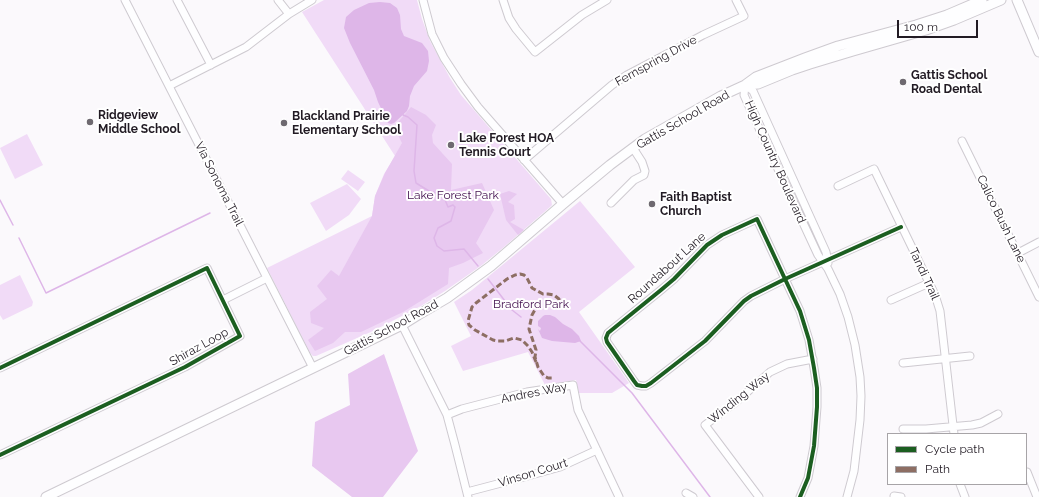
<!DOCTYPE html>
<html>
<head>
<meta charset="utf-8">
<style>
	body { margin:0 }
	#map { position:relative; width:1039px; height:497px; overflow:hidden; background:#fbf9fc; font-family:Raleway,sans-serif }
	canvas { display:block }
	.legend { position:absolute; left:887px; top:433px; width:140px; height:52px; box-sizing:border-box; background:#fff; border:1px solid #a7a4a7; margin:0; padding:5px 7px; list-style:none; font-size:12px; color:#221b24 }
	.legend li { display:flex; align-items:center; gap:8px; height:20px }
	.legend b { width:20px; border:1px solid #a7a4a7 }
	.scale { position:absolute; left:897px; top:20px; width:81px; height:18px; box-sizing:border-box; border:2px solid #221b24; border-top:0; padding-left:5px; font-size:12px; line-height:14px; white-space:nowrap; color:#221b24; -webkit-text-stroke:3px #fff; paint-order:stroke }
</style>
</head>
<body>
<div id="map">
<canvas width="1039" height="497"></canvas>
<ul class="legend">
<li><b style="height:5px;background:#1b5e20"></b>Cycle path</li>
<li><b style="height:5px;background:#8d6e63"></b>Path</li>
</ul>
<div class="scale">100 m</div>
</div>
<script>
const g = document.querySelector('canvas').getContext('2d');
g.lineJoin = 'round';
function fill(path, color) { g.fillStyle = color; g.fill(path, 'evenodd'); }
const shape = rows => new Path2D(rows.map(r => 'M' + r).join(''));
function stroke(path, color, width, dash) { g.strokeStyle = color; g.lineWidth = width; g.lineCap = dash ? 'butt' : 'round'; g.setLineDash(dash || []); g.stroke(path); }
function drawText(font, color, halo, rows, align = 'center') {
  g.font = font + ' Raleway,sans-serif'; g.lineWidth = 4; g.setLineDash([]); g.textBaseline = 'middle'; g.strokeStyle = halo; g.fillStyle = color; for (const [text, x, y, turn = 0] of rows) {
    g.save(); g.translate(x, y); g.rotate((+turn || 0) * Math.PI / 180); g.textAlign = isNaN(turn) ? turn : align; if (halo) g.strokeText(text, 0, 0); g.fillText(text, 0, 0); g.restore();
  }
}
const green = shape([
	[324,0,417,0,422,19,430,41,450,78,461,95,551,199,552,205,550,207,504,247,482,265,445,291,421,306,373,331,316,356,313,356,310,353,267,268,372,216,375,196,384,174,395,156,302,12],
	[27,134,43,165,15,179,0,148],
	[348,170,365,182,358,191,341,179],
	[347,184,361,199,349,215,326,231,310,203],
	[580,201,635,267,579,312,629,383,612,393,579,393,576,380,545,385,528,352,463,371,451,346,471,336,454,302,472,290],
	[20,275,33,302,32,306,3,320,0,315,0,285]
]);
const forest = shape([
	[411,107,426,115,436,125,432,135,433,143,452,164,451,190,482,183,494,210,476,243,483,253,463,263,449,268,448,284,403,312,361,332,345,332,333,343,315,351,308,340,324,328,311,323,310,312,327,299,317,286,331,270,339,276,372,216,375,196,385,173,402,143,394,127],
	[509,191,517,194,508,202,514,205,515,219,510,222,524,230,518,235,506,220,500,194],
	[384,354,418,451,383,497,352,497,312,466,315,422,350,405,348,374]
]);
const water = shape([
	[380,2,390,3,397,8,400,15,401,29,404,36,422,43,428,51,429,61,427,71,414,86,410,96,409,106,407,111,394,123,391,124,388,123,378,102,374,90,350,43,344,28,346,17,354,10,369,3],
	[545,315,550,315,555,317,563,324,572,329,579,336,581,341,575,343,552,341,542,338,538,329,540,331,541,328,538,326,538,321,543,316]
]);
const stream = shape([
	[403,113,403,115,408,117,417,125,414,171,416,183,429,191,443,195,448,207,453,205,455,207,451,221,438,228,434,238,437,246,444,251,464,249,478,266],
	[0,200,13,225],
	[19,238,46,293,210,213],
	[488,279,512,310,521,317],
	[580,341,632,393,710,497]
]);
const minor = shape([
	[125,0,313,368],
	[177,0,211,65],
	[278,0,289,14],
	[423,0,432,34,444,58,461,84,478,107,563,204],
	[503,0,509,18,516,29,535,52,582,15,607,0],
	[745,85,744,95,752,113,818,255,828,269,840,294,848,317,855,345,860,377,861,396,860,420,854,471,847,497],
	[745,85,753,91,826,252,828,263],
	[169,86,246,47,289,14,312,0],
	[962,141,1039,297],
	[524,160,612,85,627,75,703,35,744,16,736,0],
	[838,186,874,169,935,295,940,311,954,434],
	[611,203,634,180,644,175,645,171,642,162,633,148],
	[1018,253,1039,242],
	[223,300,267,278],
	[891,300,929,283],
	[402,325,447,415,455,445,468,497],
	[903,363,970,356],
	[0,368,207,268,240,336,185,367,0,455],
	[447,415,462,409,527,392,573,385,578,410,619,497],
	[903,429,926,429,972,425,981,423,998,414],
	[1027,472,1037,497],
	[960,484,965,497],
	[467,492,524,477,560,467,597,450],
	[686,493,693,497],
	[894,496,901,497],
	[759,497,705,425,736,402,770,372,787,364,813,359],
	[800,497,808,478,814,446,817,407,817,388,814,368,809,340,800,311,785,279,757,219,722,235,707,245,674,279,661,290,608,333,606,338,607,342,634,381,637,385,642,386,646,386,651,383,705,341,744,301,751,296,785,279,901,227]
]);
const major = shape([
	[1017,0,1039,52],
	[745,85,758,84,792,70,810,64,853,51,926,30,954,20,1001,0],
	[46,497,402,325,418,315,447,298,491,266,563,204,610,165,645,139,721,96,745,85,756,77,805,58,838,46,916,25,947,15,982,0]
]);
const quiet = shape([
	[536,362,532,352,528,346,522,340,514,338,505,341,498,341,493,340,475,330,469,325,468,321,472,307,476,303,507,279,515,275,520,274,524,275,527,278,532,288,543,294,548,294,554,295,559,299,559,302,558,304,544,304,536,308,532,315,529,329,536,350,535,357,538,367,544,376,548,378,552,378]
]);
const cycleway = shape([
	[0,368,207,268,240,336,185,367,0,455],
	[800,497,808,478,814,446,817,407,817,388,814,368,809,340,800,311,785,279,757,219,722,235,707,245,674,279,661,290,608,333,606,338,607,342,634,381,637,385,642,386,646,386,651,383,705,341,744,301,751,296,785,279,901,227]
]);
const markers = [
	[903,82,4,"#6e6970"],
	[90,122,4,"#6e6970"],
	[284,123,4,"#6e6970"],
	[451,145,4,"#6e6970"],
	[652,204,4,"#6e6970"]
];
const streetNames = [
	["Fernspring Drive",656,61,-29],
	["Gattis School Road",683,120,-30],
	["High Country Boulevard",775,162,66],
	["Via Sonoma Trail",219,184,63],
	["Calico Bush Lane",1001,219,64],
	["Roundabout Lane",667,268,-42],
	["Tandi Trail",924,274,65],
	["Gattis School Road",391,328,-28],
	["Shiraz Loop",199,347,-29],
	["Andres Way",534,393,-11],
	["Winding Way",739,398,-39],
	["Vinson Court",533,473,-17]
];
const poiNames = [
	["Gattis School",911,75],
	["Road Dental",911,89],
	["Ridgeview",98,115],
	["Middle School",98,129],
	["Blackland Prairie",292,116],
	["Elementary School",292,130],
	["Lake Forest HOA",459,138],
	["Tennis Court",459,152],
	["Faith Baptist",660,197],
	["Church",660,211]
];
const parkNames = [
	["Lake Forest Park",453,195],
	["Bradford Park",531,304]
];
fill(green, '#f1dbf7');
fill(forest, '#e8c8f0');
fill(water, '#deb6e8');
stroke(stream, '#deb6e8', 1.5);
stroke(minor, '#cecad0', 9);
stroke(major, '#cecad0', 11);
stroke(minor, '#fefeff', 7);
stroke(major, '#fefeff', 9);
stroke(quiet, '#8d6e63', 3, [6, 3]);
stroke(cycleway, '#1b5e20', 4);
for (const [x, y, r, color] of markers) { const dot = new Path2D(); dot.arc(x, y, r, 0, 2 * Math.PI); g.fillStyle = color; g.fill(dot); stroke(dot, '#fff', 1.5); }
drawText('12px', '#221b24', '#fff', streetNames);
drawText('bold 12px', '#221b24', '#fff', poiNames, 'left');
drawText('12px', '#410e4d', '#fff', parkNames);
</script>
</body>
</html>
